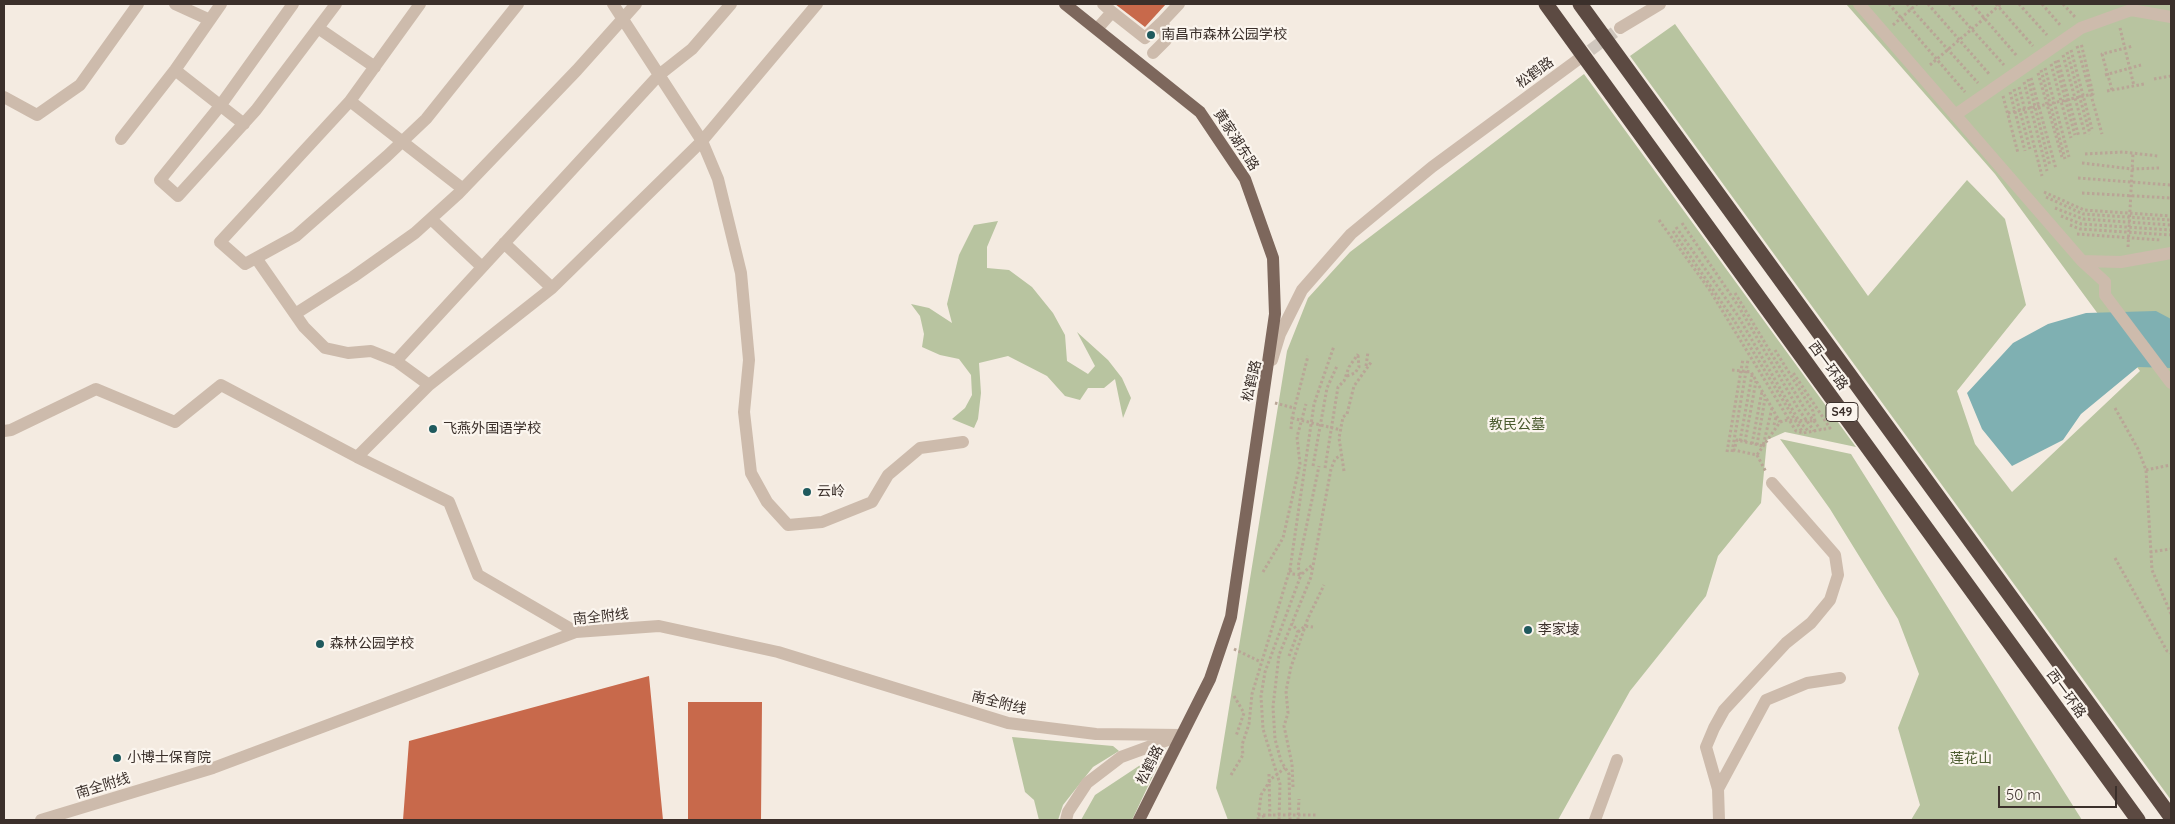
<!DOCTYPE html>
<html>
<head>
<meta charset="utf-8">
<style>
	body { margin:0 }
	#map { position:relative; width:2175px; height:824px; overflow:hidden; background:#f4ebe1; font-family:Quicksand,sans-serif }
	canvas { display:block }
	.frame { position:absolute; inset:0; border:5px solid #3b302b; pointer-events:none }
	.scale { position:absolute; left:1998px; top:786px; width:119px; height:22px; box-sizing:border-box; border:2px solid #3b302b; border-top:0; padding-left:6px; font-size:15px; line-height:18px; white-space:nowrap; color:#3b302b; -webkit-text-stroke:4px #fbf5ee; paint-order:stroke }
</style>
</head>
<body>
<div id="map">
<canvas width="2175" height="824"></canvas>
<div class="frame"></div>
<div class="scale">50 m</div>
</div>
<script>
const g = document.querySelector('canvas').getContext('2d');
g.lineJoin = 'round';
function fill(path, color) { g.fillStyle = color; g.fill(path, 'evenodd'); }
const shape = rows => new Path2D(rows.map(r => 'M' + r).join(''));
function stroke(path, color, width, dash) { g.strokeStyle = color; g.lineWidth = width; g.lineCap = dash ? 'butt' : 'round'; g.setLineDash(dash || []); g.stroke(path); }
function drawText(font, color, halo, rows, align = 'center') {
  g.font = font + ' Quicksand,"Noto Sans SC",sans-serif'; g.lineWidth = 4.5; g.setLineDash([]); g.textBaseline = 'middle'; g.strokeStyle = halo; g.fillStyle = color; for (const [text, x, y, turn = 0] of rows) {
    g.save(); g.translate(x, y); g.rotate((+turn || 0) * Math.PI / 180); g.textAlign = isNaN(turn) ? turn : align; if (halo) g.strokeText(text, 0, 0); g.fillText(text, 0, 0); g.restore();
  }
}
const green = shape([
	[1846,4,2171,4,2171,800,1630,56,1675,24,1868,296,1967,180,2005,219,2026,305,1957,391,1975,444,2012,492,2140,371,1995,174],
	[1584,74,1856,447,1785,432,1767,440,1761,503,1718,556,1706,596,1630,691,1558,820,1228,820,1216,788,1287,351,1308,298,1350,252],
	[998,221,987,247,987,268,1009,270,1032,287,1053,313,1065,335,1067,361,1088,374,1095,366,1077,332,1108,360,1122,378,1131,398,1123,418,1115,379,1104,388,1088,388,1080,400,1065,396,1047,376,1008,356,979,363,981,393,978,419,974,428,952,419,965,408,972,395,971,375,959,359,940,355,922,347,924,334,920,316,911,304,929,308,952,323,947,304,959,255,974,225],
	[1780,439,1851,454,2082,820,1911,820,1920,805,1898,728,1919,674,1898,619,1830,509],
	[1012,737,1113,746,1119,751,1093,767,1063,805,1058,820,1039,820,1034,800,1025,792],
	[1166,748,1132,820,1081,820,1095,795]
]);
const water = shape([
	[2156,311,2171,319,2171,368,2138,367,2081,414,2063,440,2012,466,1982,429,1967,393,2013,343,2048,324,2086,313]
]);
const building = shape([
	[1115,4,1166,4,1145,27],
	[649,676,663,820,403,820,409,741],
	[688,702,762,702,761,820,688,820]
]);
const minorTunnel = shape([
	[1576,61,1620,28]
]);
const path = shape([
	[1889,4,1965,92],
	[1907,4,1978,83],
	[1928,4,1990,75],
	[1949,4,2004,65],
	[1972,4,2017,56],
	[1996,4,2033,46],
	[2019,4,2047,35],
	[2042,4,2061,26],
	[2063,4,2075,17],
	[1893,25,1917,4],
	[2120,28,2134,86],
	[2077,46,2102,134],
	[2071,50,2092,129],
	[2067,52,2090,134],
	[2063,55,2085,134],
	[2058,60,2079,137],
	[2055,61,2075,135],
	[2051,64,2071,138],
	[1930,65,2001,4],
	[2045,68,2069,157],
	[2041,70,2065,159],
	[2038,73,2062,157],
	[2105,75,2141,65],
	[2031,78,2056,169],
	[2028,79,2050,166],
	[2154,79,2171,76],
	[2024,82,2047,171],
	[2019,87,2042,176],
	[2014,89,2030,149],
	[2112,90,2102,54,2133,46],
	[2107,91,2144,84],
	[2010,92,2025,151],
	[2003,96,2018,153],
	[2008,113,2093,94,2081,43],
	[2085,154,2123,152,2158,156],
	[2082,163,2132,169,2159,168],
	[2078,178,2171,185],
	[2044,192,2084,210,2171,216],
	[2082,193,2171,198],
	[2046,197,2083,214,2171,220],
	[2055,208,2083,219,2171,225],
	[2061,216,2081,224,2171,230],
	[1659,220,1709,289,1796,431,1803,433,1830,428,1792,371],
	[1682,223,1739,307,1799,410,1814,431],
	[2070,225,2080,229,2171,235],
	[1676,227,1738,316,1799,421,1808,431],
	[1673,231,1735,322,1803,433],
	[2077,234,2161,240],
	[2128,247,2133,153],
	[1735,293,1806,411,1821,430],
	[1366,366,1368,352],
	[1732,370,1751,372,1780,422],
	[1347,376,1355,373,1359,367,1358,355],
	[1275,403,1294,408],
	[1772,408,1763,446,1737,440,1734,450,1757,455,1780,422,1787,420,1815,421,1813,411,1775,350],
	[2115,408,2138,449,2146,470,2152,570,2171,614],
	[1292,418,1341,430],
	[1774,425,1776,417],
	[1291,429,1292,418,1308,356],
	[1740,441,1752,375],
	[1745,442,1756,381],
	[1752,444,1762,391],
	[1757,445,1765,399],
	[1727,452,1743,359],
	[1732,452,1748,360],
	[1757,455,1766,472],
	[1313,466,1327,388,1337,366],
	[1325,468,1338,387,1344,381,1349,367,1358,354],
	[2146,470,2171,465],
	[1344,471,1339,438,1343,417,1347,414,1354,386,1372,361],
	[2150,552,2171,549],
	[2115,558,2167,651,2171,653],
	[1290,570,1292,574,1301,575,1312,565],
	[1263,572,1283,538,1300,464,1297,437,1306,404],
	[1298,632,1305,626,1313,627],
	[1234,649,1261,662],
	[1289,656,1298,632,1292,623],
	[1234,696,1244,713,1236,736],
	[1269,774,1270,820],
	[1231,775,1243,755,1242,745,1249,724,1252,694,1290,569,1314,404,1334,346],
	[1293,787,1292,764,1284,726,1288,713,1286,691,1291,667,1308,618,1324,585],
	[1258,815,1316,815],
	[1263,815,1265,820],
	[1258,820,1261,795,1271,779,1285,768],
	[1279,820,1280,784,1263,729,1261,696,1265,672,1301,575,1298,567,1319,466],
	[1290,820,1289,774,1281,761,1275,739,1273,707,1279,655,1311,577,1331,469,1335,459,1341,455],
	[1298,820,1299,799]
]);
const minor = shape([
	[175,4,210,20],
	[293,4,220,106,160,180,178,196,256,110,336,4],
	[420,4,350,101,220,242,245,264,296,236,387,156,426,119,518,4],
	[817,4,702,141,718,179,741,273,749,360,744,412,751,473,767,502,788,525,822,522,872,502,888,475,920,448,963,442],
	[1103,4,1112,12],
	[1859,4,2082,261,2121,262,2171,253],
	[318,28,375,67],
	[1620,28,1660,4],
	[1097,29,1112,12,1145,38,1163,21],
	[1153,53,1166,40,1163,21,1179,4],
	[175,70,244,124],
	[4,97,37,115,80,85,138,4],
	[350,101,463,189],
	[1955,115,2081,28,2131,10,2171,17],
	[121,139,175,70,221,4],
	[431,219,482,267],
	[504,243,552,288],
	[256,258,304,327,325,348,348,353,371,351,396,361,429,385],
	[2082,261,2105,282,2105,295,2171,383],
	[295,314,353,277,415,233,458,194,577,70,636,4],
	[1272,360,1280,334,1302,290,1351,234,1432,167,1576,61],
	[396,361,659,75,692,49,731,4],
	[4,431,11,430,96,389,175,422,221,385,357,457,449,502,478,575,576,632],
	[357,457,429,385,552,288,702,141,613,4],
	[1718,789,1766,700,1807,683,1840,678],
	[41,820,213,768,576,632,659,626,778,652,1008,723,1096,734,1182,735],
	[1066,820,1068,812,1087,783,1121,757,1173,738],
	[1595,820,1617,760],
	[1719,820,1718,789,1706,747,1714,728,1724,710,1786,643,1811,623,1830,600,1838,575,1835,555,1772,483]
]);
const major = shape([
	[1065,4,1200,112,1245,179,1273,258,1275,314,1231,617,1210,679,1139,820]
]);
const highway = shape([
	[1546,4,2138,820],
	[1580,4,2171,817]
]);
const markers = [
	[1151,35,5,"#1f5a5e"],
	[433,429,5,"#1f5a5e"],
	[807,492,5,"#1f5a5e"],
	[1528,630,5,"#1f5a5e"],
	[320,644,5,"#1f5a5e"],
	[117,758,5,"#1f5a5e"]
];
const shields = [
	[1842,412,32]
];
const shieldNames = [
	["S49",1842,412]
];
const poiNames = [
	["南昌市森林公园学校",1161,35],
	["飞燕外国语学校",443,429],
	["云岭",817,492],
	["李家堎",1538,630],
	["森林公园学校",330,644],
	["小博士保育院",127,758]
];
const streetNames = [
	["松鹤路",1535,73,-36],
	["黄家湖东路",1236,140,57],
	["西一环路",1828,366,54],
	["松鹤路",1252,381,-77],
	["南全附线",601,617,-6],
	["西一环路",2066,694,54],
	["南全附线",999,703,14],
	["松鹤路",1150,765,-63],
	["南全附线",103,786,-17]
];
const parkNames = [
	["教民公墓",1517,425],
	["莲花山",1971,759]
];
fill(green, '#b8c4a0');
fill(water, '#7fb0b2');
fill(building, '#c8694b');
stroke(minorTunnel, '#cfc6bd', 12, [12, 6]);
stroke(path, '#b9a596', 3, [2.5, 2.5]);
stroke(minor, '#cdbbac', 12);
stroke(major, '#7d675c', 12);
stroke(highway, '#5c4a42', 15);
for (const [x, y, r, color] of markers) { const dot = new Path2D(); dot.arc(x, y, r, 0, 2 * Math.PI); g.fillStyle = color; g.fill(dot); stroke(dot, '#fbf5ee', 2); }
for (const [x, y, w] of shields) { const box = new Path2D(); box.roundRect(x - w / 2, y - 9.5, w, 19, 4); g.fillStyle = '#fbf5ee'; g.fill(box); stroke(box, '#3b302b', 1); }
drawText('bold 12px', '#3b302b', null, shieldNames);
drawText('14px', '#3b302b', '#fbf5ee', poiNames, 'left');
drawText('14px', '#3b302b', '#fbf5ee', streetNames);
drawText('14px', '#4a5a2e', '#fbf5ee', parkNames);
</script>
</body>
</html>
